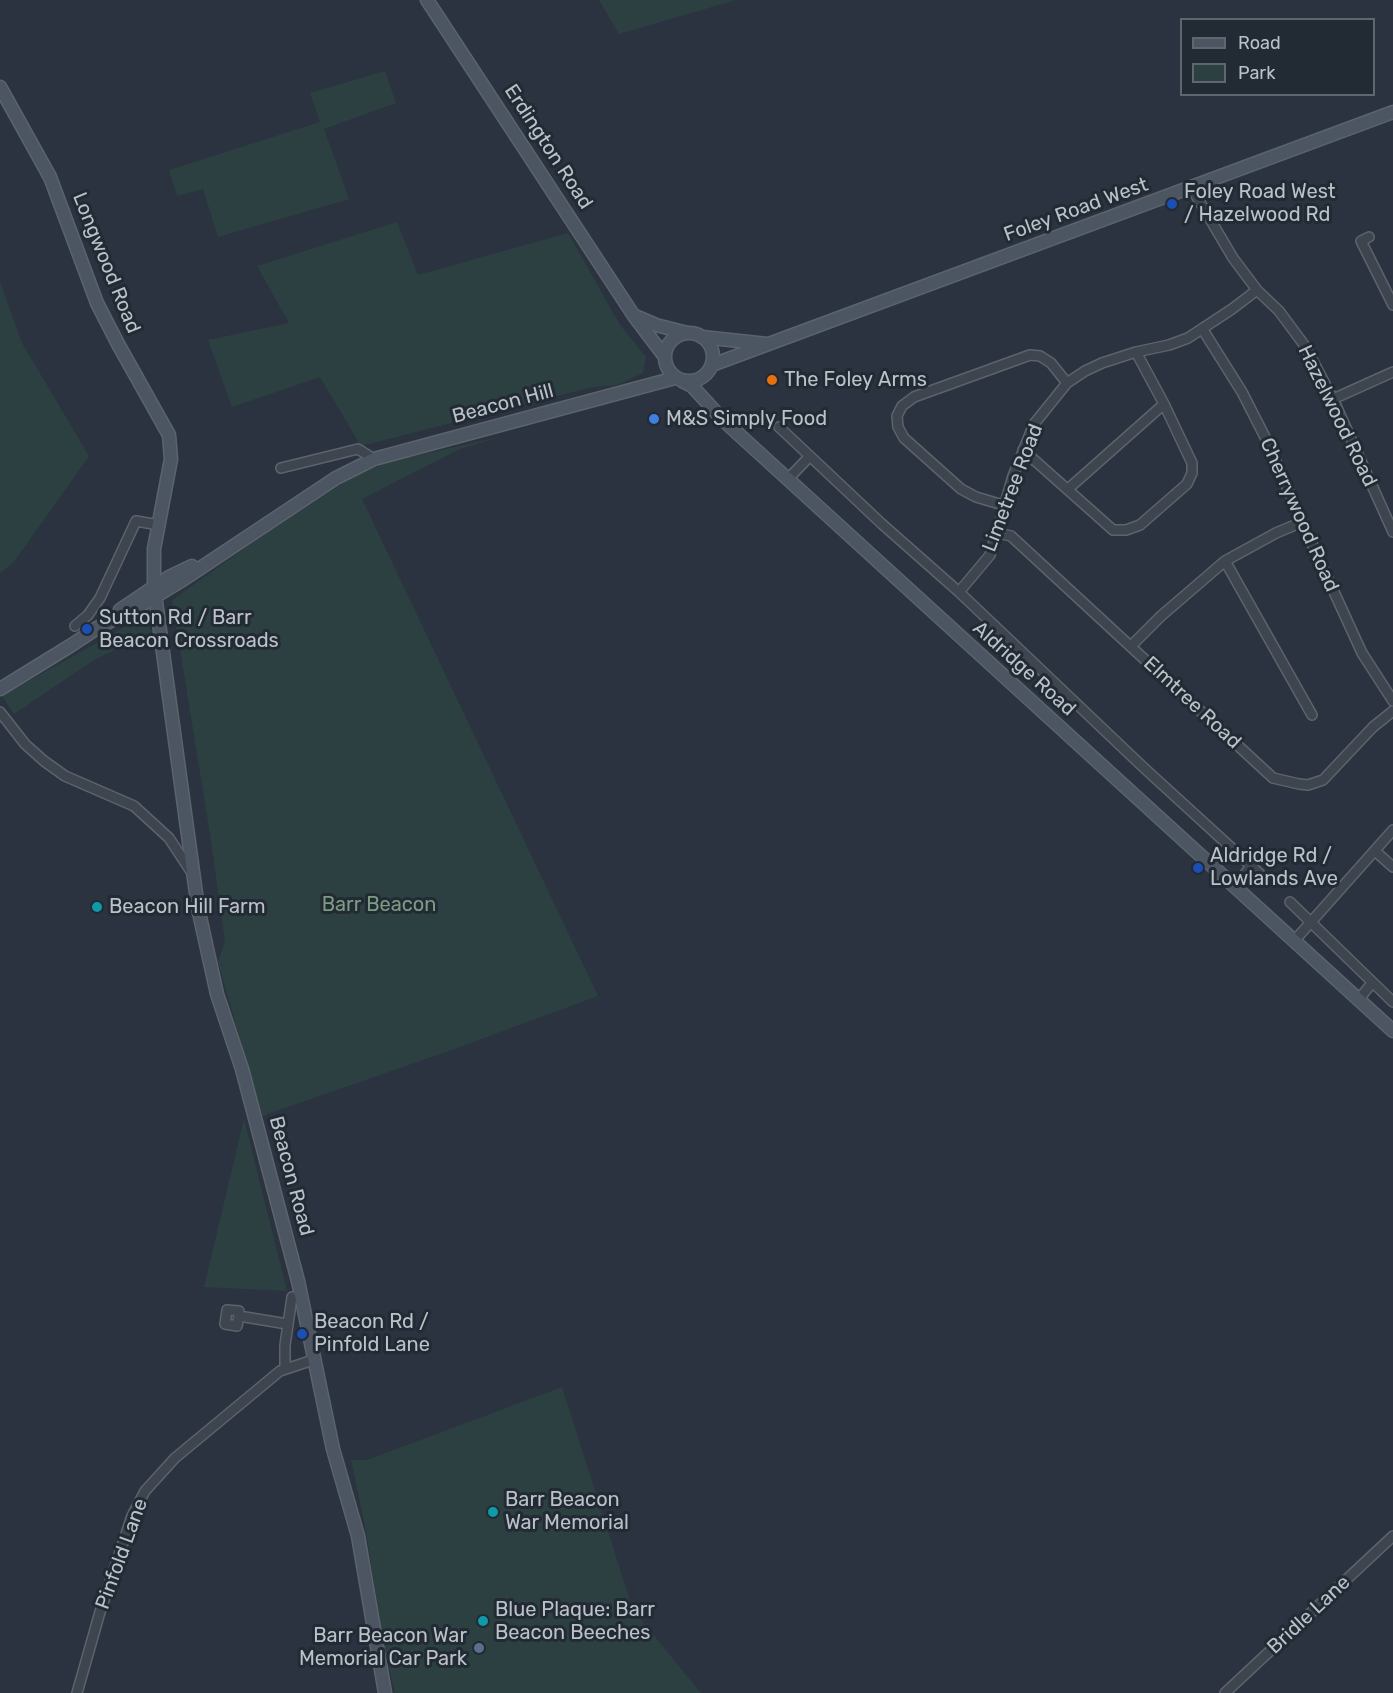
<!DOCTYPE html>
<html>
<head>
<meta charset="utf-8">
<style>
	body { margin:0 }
	#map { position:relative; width:1393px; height:1693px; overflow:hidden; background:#2a333f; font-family:Rubik,sans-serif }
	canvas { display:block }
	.legend { position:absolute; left:1180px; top:18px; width:195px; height:78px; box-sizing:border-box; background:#222a34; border:2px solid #5f6670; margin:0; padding:8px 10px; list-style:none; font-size:18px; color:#bbc1c9 }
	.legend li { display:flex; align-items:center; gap:12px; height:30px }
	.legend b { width:30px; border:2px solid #5f6670 }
</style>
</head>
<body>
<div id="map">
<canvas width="1393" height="1693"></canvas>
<ul class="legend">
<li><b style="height:8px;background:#4c5562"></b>Road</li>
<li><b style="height:16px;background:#2d4041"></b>Park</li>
</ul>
</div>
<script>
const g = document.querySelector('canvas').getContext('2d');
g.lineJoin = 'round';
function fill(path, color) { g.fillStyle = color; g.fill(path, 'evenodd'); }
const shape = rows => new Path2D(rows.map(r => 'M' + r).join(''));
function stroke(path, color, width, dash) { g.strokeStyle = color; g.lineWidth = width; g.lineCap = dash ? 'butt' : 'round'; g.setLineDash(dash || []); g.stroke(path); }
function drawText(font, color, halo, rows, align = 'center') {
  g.font = font + ' Rubik,sans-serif'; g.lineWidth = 6; g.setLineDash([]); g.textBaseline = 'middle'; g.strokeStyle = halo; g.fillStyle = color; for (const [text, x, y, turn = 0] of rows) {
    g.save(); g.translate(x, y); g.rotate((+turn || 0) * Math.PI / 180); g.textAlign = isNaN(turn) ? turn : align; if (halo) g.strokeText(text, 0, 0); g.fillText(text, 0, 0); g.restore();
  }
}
const green = shape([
	[599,0,736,0,619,34],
	[385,71,396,103,324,129,349,199,218,237,203,189,177,196,169,170,320,122,310,93],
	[397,222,418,275,568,233,620,325,646,357,643,373,617,385,593,387,361,446,320,377,232,407,208,340,289,323,257,266],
	[0,282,22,343,89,456,14,562,0,573],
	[503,436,460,449,362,499,598,996,446,1052,262,1116,218,962,225,942,210,834,172,600,262,536,351,478,388,462],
	[146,615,151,632,94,660,14,714,2,696],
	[244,1119,287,1291,204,1287],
	[562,1387,633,1610,701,1693,395,1693,385,1651,365,1526,351,1460,367,1460]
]);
const street = shape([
	[1191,187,1233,258,1257,290,1279,311,1305,346,1333,399,1393,532],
	[1369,237,1361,241,1393,305],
	[1203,330,1242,392,1268,443,1302,522,1362,653,1393,701],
	[1333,399,1393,372],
	[779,427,882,524,959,592,1143,767,1260,874],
	[1023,450,1113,530,1126,530,1140,525,1187,484,1192,473,1192,463,1164,404,1136,352],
	[281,468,358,449,374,459],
	[788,479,810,456],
	[1068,489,1164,404],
	[1003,505,976,497,961,489,904,438,898,427,897,416,902,406,914,397,1030,355,1040,356,1051,363,1067,383],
	[998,533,1011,536,1273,778,1299,784,1308,785,1323,780,1373,727,1393,711],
	[1225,561,1312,715],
	[959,592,990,555,1013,476,1034,424,1067,383,1085,371,1102,363,1136,352,1169,345,1188,338,1232,309,1257,290],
	[75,626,88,615,100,598,136,521,159,525],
	[1131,646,1161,616,1225,561,1276,533,1302,522],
	[0,712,25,744,44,761,65,776,134,806,169,838,192,873],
	[1375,851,1393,867],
	[1235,887,1251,866],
	[1290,902,1393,1002],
	[1295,940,1393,830],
	[1359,999,1372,983],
	[239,1316,237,1326,225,1324,227,1310,239,1311,239,1316,287,1324],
	[285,1369,285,1345,292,1297],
	[77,1693,100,1612,132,1516,145,1491,175,1458,280,1371,313,1360],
	[1225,1693,1393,1536]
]);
const secondary = shape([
	[427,0,634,316,665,357],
	[0,87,50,177,97,303,118,344,169,435,171,459,154,549,154,587,198,908,217,994,242,1069,298,1281,333,1449,358,1536,385,1693],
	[635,316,656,325,687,333],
	'665 357a24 24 0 1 1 48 0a24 24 0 1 1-48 0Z',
	[702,337,767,344],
	[712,365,1393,112],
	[682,381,692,386,723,420,1393,1031],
	[120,610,169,577,192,566],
	[97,628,136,608,184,579,336,478,374,459,675,378],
	[0,689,70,646,102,625]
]);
const markers = [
	[1172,204,6,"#1a4fb4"],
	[772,380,6,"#e8710a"],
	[654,419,6,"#3f7fe0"],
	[87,629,6,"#1a4fb4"],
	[1198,868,6,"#1a4fb4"],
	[97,907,6,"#0f9aa8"],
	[302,1334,6,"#1a4fb4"],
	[493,1512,6,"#0f9aa8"],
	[483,1621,6,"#0f9aa8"],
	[479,1648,6,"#5c6f8a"]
];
const streetNames = [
	["Erdington Road",548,147,57],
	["Foley Road West",1076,210,-20],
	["Longwood Road",106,263,68],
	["Beacon Hill",503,404,-15],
	["Hazelwood Road",1337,416,64],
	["Limetree Road",1013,488,-69],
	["Cherrywood Road",1299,515,66],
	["Aldridge Road",1024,669,42],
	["Elmtree Road",1192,703,43],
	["Beacon Road",291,1176,75],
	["Pinfold Lane",122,1554,-70],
	["Bridle Lane",1309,1615,-43]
];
const poiNames = [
	["Foley Road West",1184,192],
	["/ Hazelwood Rd",1184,215],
	["The Foley Arms",784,380],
	["M&S Simply Food",666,419],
	["Sutton Rd / Barr",99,618],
	["Beacon Crossroads",99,641],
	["Aldridge Rd /",1210,856],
	["Lowlands Ave",1210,879],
	["Beacon Hill Farm",109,907],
	["Beacon Rd /",314,1322],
	["Pinfold Lane",314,1345],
	["Barr Beacon",505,1500],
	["War Memorial",505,1523],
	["Blue Plaque: Barr",495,1610],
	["Beacon Beeches",495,1633],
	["Barr Beacon War",467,1636,"right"],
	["Memorial Car Park",467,1659,"right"]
];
const parkNames = [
	["Barr Beacon",379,905]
];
fill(green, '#2d4041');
stroke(street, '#5c636c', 12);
stroke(secondary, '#5c636c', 15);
stroke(street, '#3e454f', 9);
stroke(secondary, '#4c5562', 12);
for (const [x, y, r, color] of markers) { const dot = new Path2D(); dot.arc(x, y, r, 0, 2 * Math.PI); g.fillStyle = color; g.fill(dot); stroke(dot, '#222a34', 2); }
drawText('20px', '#bbc1c9', '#222a34', streetNames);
drawText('20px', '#bbc1c9', '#222a34', poiNames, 'left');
drawText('20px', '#7c9c83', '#222a34', parkNames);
</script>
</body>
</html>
